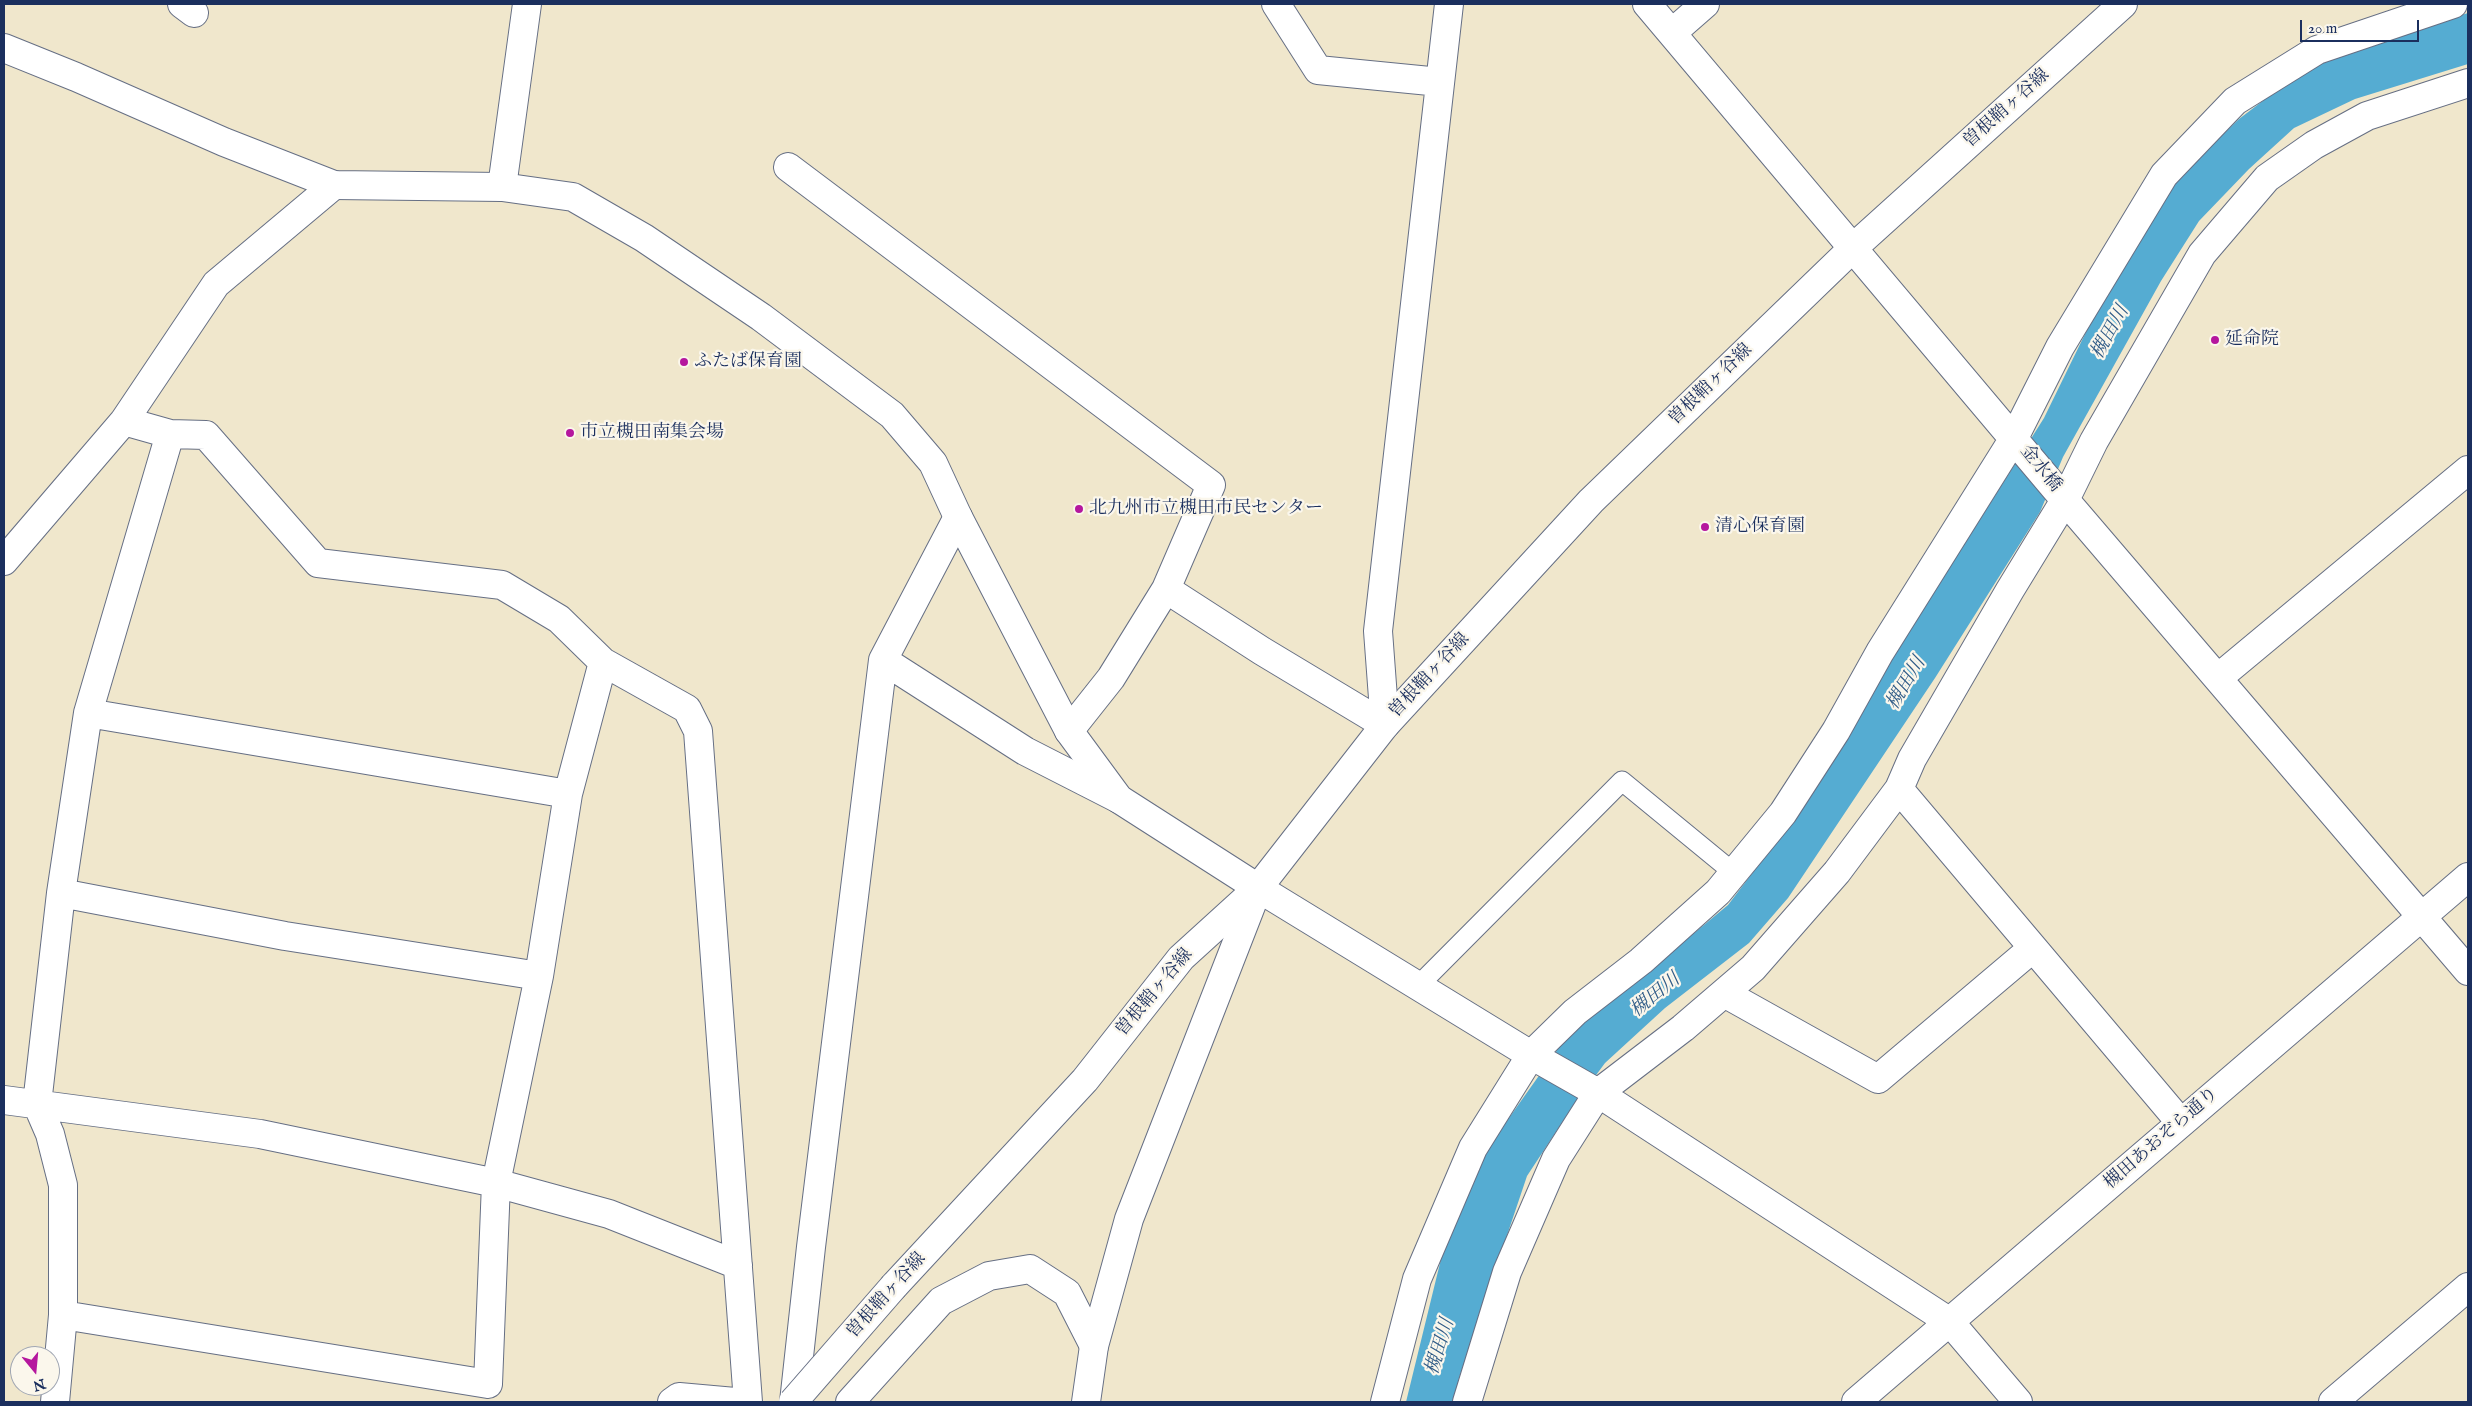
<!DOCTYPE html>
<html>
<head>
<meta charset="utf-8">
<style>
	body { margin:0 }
	#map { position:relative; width:2472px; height:1406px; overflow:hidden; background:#f0e7cc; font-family:"IM FELL English",serif }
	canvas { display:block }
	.frame { position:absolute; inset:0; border:5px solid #1b2f5e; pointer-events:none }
	.north { position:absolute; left:10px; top:1346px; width:50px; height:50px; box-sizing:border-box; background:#fbf7ec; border:1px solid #a1a7b3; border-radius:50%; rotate:163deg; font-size:14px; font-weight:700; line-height:20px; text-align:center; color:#1b2f5e }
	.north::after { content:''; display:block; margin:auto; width:18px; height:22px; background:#b5179e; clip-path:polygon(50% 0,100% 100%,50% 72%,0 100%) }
	.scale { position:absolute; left:2300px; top:20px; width:119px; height:22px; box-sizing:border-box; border:2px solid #1b2f5e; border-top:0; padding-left:6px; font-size:15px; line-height:18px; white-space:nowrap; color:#1b2f5e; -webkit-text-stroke:4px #fbf7ec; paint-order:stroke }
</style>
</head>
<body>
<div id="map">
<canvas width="2472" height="1406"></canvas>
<div class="frame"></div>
<div class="north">N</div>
<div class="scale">20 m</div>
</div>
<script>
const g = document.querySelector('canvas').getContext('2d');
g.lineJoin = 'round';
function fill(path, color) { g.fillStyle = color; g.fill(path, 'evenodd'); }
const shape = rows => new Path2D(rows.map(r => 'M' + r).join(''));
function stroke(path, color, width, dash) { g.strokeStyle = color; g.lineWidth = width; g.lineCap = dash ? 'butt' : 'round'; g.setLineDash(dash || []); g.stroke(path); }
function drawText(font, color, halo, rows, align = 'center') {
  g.font = font + ' "IM FELL English","Noto Serif JP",serif'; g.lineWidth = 4.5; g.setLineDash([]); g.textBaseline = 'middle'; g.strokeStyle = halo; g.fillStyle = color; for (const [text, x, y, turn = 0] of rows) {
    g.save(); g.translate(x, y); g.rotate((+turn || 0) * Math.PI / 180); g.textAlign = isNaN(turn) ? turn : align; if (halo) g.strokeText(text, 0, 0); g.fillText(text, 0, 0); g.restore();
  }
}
const water = shape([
	[2468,13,2468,64,2355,99,2294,128,2249,169,2199,221,2161,281,2063,457,2040,512,1935,678,1788,898,1749,943,1665,1008,1605,1063,1571,1109,1527,1176,1459,1378,1454,1402,1406,1402,1441,1259,1466,1192,1494,1139,1560,1046,1586,1016,1687,939,1728,905,1757,867,1823,768,2044,418,2086,332,2132,252,2183,172,2239,119,2293,78,2350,49]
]);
const service = shape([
	[1418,986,1622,781,1734,873]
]);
const pedestrian = shape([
	[182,4,194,13]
]);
const minor = shape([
	[1276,4,1318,70,1440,82],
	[1647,4,2065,500,2468,971],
	[1673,32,1705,4],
	[788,167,1211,485,1166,589,1111,678,1069,731],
	[502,187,527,4],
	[124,421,170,434,206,435,318,563,502,585,559,619,603,662,687,709,698,731,748,1402],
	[170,434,88,713,61,893,37,1104,50,1134,63,1185,63,1315,488,1384,496,1183,539,976,568,794,603,662],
	[4,561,124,421,216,284,334,185],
	[1166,589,1262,651,1385,725],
	[883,660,1025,751,1119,799],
	[2218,678,2468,470],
	[88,713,568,794],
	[1385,725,1378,631,1449,4],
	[1899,789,2181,1123],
	[1258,888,1531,1055,1598,1093,1950,1322,2018,1402],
	[61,893,285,936,539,976],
	[1724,993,1878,1079,2033,948],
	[4,1100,260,1134,496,1183,609,1214,738,1265],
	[55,1402,63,1315],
	[672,1402,679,1397,735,1402],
	[794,1402,811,1247,883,660,958,517],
	[850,1402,941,1301,989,1276,1030,1269,1067,1293,1094,1346],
	[1385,1402,1417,1279,1473,1148,1531,1055,1575,1012,1641,961,1718,892,1783,813,1836,731,1880,652,2014,438,2060,347,2164,175,2235,101,2317,50,2453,4],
	[1467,1402,1507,1272,1556,1159,1598,1093,1683,1028,1753,968,1837,872,1899,789,1912,759,2010,590,2065,500,2094,441,2202,254,2267,178,2314,145,2367,116,2468,83],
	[1856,1402,2468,877],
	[2333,1402,2468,1287]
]);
const tertiary = shape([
	[4,48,76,77,224,142,334,185,502,187,573,197,644,238,761,317,892,415,933,463,958,517,1069,731,1119,799,1258,888,1129,1219,1094,1346,1086,1402]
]);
const primary = shape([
	[894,1286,1085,1080,1181,958,1258,888,1385,725,1591,501,1853,248,2123,4]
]);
const primaryBridge = shape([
	[793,1402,894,1286]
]);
const markers = [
	[2215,340,5,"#b5179e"],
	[684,362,5,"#b5179e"],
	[570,433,5,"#b5179e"],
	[1079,509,5,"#b5179e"],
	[1705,527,5,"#b5179e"]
];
const streetNames = [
	["曽根鞘ヶ谷線",2007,109,-42],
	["曽根鞘ヶ谷線",1711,385,-44],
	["金水橋",2040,469,51],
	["曽根鞘ヶ谷線",1430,676,-47],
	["曽根鞘ヶ谷線",1155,993,-50],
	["槻田あおぞら通り",2162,1139,-41],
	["曽根鞘ヶ谷線",887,1296,-48]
];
const poiNames = [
	["延命院",2225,340],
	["ふたば保育園",694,362],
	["市立槻田南集会場",580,433],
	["北九州市立槻田市民センター",1089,509],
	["清心保育園",1715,527]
];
const waterNames = [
	["槻田川",2111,333,-61],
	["槻田川",1907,684,-59],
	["槻田川",1656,996,-39],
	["槻田川",1441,1347,-73]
];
fill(water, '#55acd2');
stroke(service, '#666f84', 21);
stroke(pedestrian, '#666f84', 30);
stroke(minor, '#666f84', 30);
stroke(tertiary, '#666f84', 30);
stroke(primary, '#666f84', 30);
stroke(service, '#fff', 19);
stroke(pedestrian, '#fff', 28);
stroke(minor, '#fff', 28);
stroke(tertiary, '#fff', 28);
stroke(primary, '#fff', 28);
stroke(primaryBridge, '#666f84', 30, []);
stroke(primaryBridge, '#fff', 28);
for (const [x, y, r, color] of markers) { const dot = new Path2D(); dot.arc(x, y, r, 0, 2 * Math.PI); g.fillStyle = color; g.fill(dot); stroke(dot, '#fbf7ec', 2); }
drawText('18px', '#1b2f5e', '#fbf7ec', streetNames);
drawText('18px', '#1b2f5e', '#fbf7ec', poiNames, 'left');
drawText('italic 19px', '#2f5b87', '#fbf7ec', waterNames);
</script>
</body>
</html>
